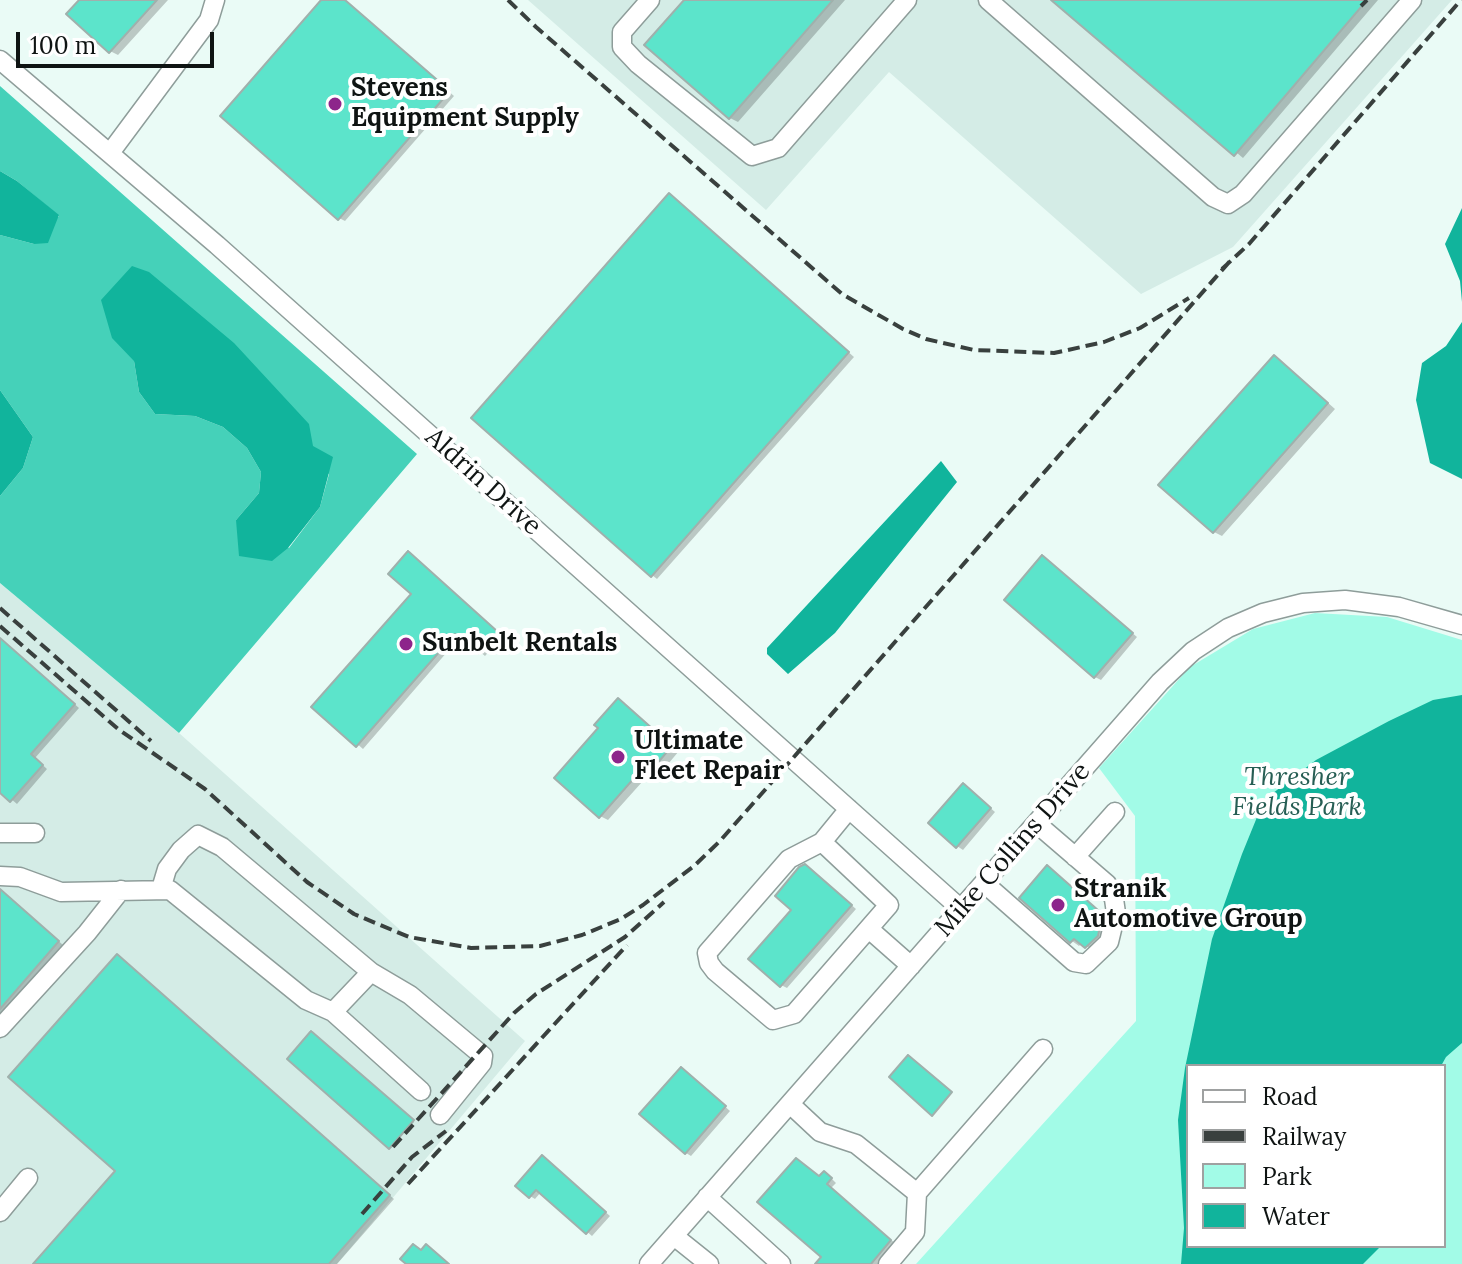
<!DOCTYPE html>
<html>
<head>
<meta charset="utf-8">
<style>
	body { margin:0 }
	#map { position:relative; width:1462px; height:1264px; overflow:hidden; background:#eafbf6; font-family:Lora,serif }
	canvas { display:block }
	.legend { position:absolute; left:1186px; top:1064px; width:260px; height:184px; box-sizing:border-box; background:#fff; border:2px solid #9fa1a1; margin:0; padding:10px 14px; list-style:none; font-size:24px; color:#0f1413 }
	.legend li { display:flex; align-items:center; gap:16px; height:40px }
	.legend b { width:40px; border:2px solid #9fa1a1 }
	.scale { position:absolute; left:16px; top:32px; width:198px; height:36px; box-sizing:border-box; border:4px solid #0f1413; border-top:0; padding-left:10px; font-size:24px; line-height:28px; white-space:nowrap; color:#0f1413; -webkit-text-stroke:6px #fff; paint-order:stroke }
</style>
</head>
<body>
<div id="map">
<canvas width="1462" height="1264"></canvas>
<ul class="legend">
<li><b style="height:10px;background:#fff"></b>Road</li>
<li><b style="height:10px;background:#39403e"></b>Railway</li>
<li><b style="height:22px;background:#a2fbe7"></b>Park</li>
<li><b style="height:22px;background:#11b49c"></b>Water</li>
</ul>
<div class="scale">100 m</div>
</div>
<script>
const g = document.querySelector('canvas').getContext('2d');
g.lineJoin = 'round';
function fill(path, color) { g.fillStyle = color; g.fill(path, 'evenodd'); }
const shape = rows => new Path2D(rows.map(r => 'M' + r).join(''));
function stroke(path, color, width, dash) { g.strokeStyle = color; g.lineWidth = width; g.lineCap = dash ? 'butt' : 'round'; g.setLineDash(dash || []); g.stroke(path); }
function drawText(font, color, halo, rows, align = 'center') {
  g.font = font + ' Lora,serif'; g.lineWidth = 8; g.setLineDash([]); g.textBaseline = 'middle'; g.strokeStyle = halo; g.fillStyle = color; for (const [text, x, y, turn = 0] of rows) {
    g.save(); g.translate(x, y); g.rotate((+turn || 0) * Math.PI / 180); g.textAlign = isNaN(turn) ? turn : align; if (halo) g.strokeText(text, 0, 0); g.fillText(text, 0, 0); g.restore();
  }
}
const built = shape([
	[528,0,1452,0,1233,247,1141,294,889,72,766,210],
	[0,583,179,733,525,1041,337,1264,0,1264]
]);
const green = shape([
	[1315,613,1387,617,1462,640,1462,1264,916,1264,1136,1021,1135,816,1099,768,1190,667,1253,629],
	[1188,1066,1444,1066,1444,1246,1188,1246]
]);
const forest = shape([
	[0,86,417,454,179,733,0,583,0,496,23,468,33,437,0,390,0,235,34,244,59,216,17,181,0,171],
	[134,361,329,474,320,507,289,548,236,520,259,493,261,472,247,448,223,427,195,416,155,414,139,392]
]);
const water = shape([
	[0,171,17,181,59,215,48,243,34,244,0,235],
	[1462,208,1462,302,1460,281,1445,244],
	[132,266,149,272,234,343,309,424,313,446,333,457,320,507,288,548,272,561,239,556,236,520,259,493,261,472,247,448,223,427,195,416,155,414,139,392,134,361,112,338,101,300],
	[1462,322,1462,479,1430,463,1416,400,1422,363,1446,346],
	[0,390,33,437,23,468,0,496],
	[941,461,957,482,835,633,788,674,767,654,767,648],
	[1462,695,1462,1043,1446,1057,1441,1066,1188,1066,1188,1246,1381,1246,1363,1264,1181,1264,1184,1228,1178,1120,1185,1068,1212,939,1242,854,1264,800,1316,760,1389,721,1433,700]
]);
const shadow = shape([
	[82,0,168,0,118,55,110,51],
	[324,0,345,0,454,96,345,221,339,218],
	[687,0,845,0,738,122,730,118],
	[1054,0,1378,0,1243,158],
	[675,199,854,357,657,579,652,575],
	[1282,362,1335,409,1222,536,1214,532],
	[414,557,503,636,485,656,461,636,363,749,314,706,414,594],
	[1048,561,1137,637,1101,680,1095,677],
	[0,638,79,708,35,758,47,769,17,804,4,793,0,794],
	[619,701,679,751,658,776,651,772,608,820,600,816,601,728],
	[969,789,995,812,963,850,957,846],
	[1048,868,1105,916,1098,924,1108,933,1094,951,1082,943,1079,946,1072,941],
	[811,870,856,909,787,988,781,985,794,910],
	[9,897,63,945,0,1018,0,898],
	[122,959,394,1199,337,1264,36,1264,118,1171],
	[311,1034,414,1122,391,1148,290,1059],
	[687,1073,730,1111,691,1156,686,1153],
	[547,1161,610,1216,592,1236,541,1192,535,1199,530,1196],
	[830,1177,836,1183,831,1188,896,1244,879,1264,818,1264,824,1257,820,1179]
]);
const building = shape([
	[79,0,157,0,109,53,66,14,79,0],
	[321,0,345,0,450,91,338,220,220,116,321,0],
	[684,0,833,0,729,119,644,45,684,0],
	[1051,0,1367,0,1234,156,1051,0],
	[669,193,849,352,651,577,471,418,669,193],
	[1274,355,1328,403,1213,533,1158,485,1274,355],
	[408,551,498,632,478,654,455,634,356,747,311,707,411,594,388,574,408,551],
	[1042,555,1133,633,1094,678,1004,600,1042,555],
	[0,638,75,704,31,754,43,765,10,802,0,793,0,638],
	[618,698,672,746,649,773,643,768,599,818,554,778,598,728,594,725,618,698],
	[963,783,991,808,956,848,928,823,963,783],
	[805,864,852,905,780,987,748,959,791,910,775,896,799,867,805,864],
	[1047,865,1099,911,1092,919,1100,926,1098,936,1085,948,1074,939,1070,943,1019,898,1047,865],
	[0,889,59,941,0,1009,0,889],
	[117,954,390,1195,329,1264,33,1264,115,1171,8,1077,117,954],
	[311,1031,414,1120,389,1149,287,1059,311,1031],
	[908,1055,952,1092,932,1116,889,1077,908,1055],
	[681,1067,726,1106,685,1154,639,1114,681,1067],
	[542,1155,606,1212,586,1234,536,1190,529,1198,515,1186,542,1155],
	[796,1158,819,1176,824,1171,832,1178,827,1184,891,1240,871,1264,815,1264,821,1257,757,1202,796,1158],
	[413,1244,421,1250,426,1244,449,1264,406,1264,400,1259,413,1244]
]);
const minor = shape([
	[650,0,622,32,622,47,638,64,752,156,778,148,907,0],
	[988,0,1213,197,1228,204,1243,194,1412,0],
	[0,60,217,245,961,909],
	[110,153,209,20,215,0],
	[0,833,35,833],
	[822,842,889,905,794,1014,773,1020,715,971,709,963,707,953,789,859,822,842,849,809],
	[1075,857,1115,812],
	[0,876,20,877,61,892,170,890,306,1000,333,1012,421,1091],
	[984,883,1074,962,1086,964,1109,942,1116,913,1114,899,1107,884,1036,823],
	[161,889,167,869,181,850,198,835,222,847,371,972],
	[869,929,911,966],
	[333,1012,371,972,410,995,483,1056,482,1063,440,1115],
	[0,1028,87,933,121,890],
	[790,1104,820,1132,856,1144,917,1193,1043,1049],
	[707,1197,781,1264],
	[0,1212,28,1178],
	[674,1236,709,1264],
	[649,1264,1160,682,1193,651,1228,628,1263,613,1303,603,1345,600,1399,607,1462,625],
	[888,1264,915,1232,917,1193]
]);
const rail = shape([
	[508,0,536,27,842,294,903,329,926,339,974,350,1054,353,1104,342,1140,328,1189,298],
	[1361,6,1367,0],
	[1222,269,1249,244,1461,0],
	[0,608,151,741],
	[0,626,118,729,205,789,307,882,354,914,409,937,471,948,540,946,582,935,621,919,643,905,694,866,720,841,1230,261],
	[393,1147,514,1013,536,994,625,937,664,902],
	[408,1184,627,945],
	[362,1214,412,1157,446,1131]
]);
const markers = [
	[335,104,8,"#8d258b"],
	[406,644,8,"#8d258b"],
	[618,757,8,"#8d258b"],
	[1058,905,8,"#8d258b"]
];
const poiNames = [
	["Stevens",351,89],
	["Equipment Supply",351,119],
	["Sunbelt Rentals",422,644],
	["Ultimate",634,742],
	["Fleet Repair",634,772],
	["Stranik",1074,890],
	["Automotive Group",1074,920]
];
const streetNames = [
	["Aldrin Drive",483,482,42],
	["Mike Collins Drive",1013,850,-49]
];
const parkNames = [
	["Thresher",1297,778],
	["Fields Park",1297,808]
];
fill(built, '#d4ece6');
fill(green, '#a2fbe7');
fill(forest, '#45d1b9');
fill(water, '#11b49c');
fill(shadow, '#0003');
fill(building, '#5ce4cb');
stroke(building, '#a0b0ac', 2);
stroke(minor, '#8e9d9a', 21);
stroke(minor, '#fff', 18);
stroke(rail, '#39403e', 4, [12, 6]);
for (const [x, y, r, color] of markers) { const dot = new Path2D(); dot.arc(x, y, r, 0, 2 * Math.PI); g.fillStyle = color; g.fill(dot); stroke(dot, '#fff', 3); }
drawText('bold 26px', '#0f1413', '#fff', poiNames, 'left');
drawText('26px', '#0f1413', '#fff', streetNames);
drawText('italic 26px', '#265e54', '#fff', parkNames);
</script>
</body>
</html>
